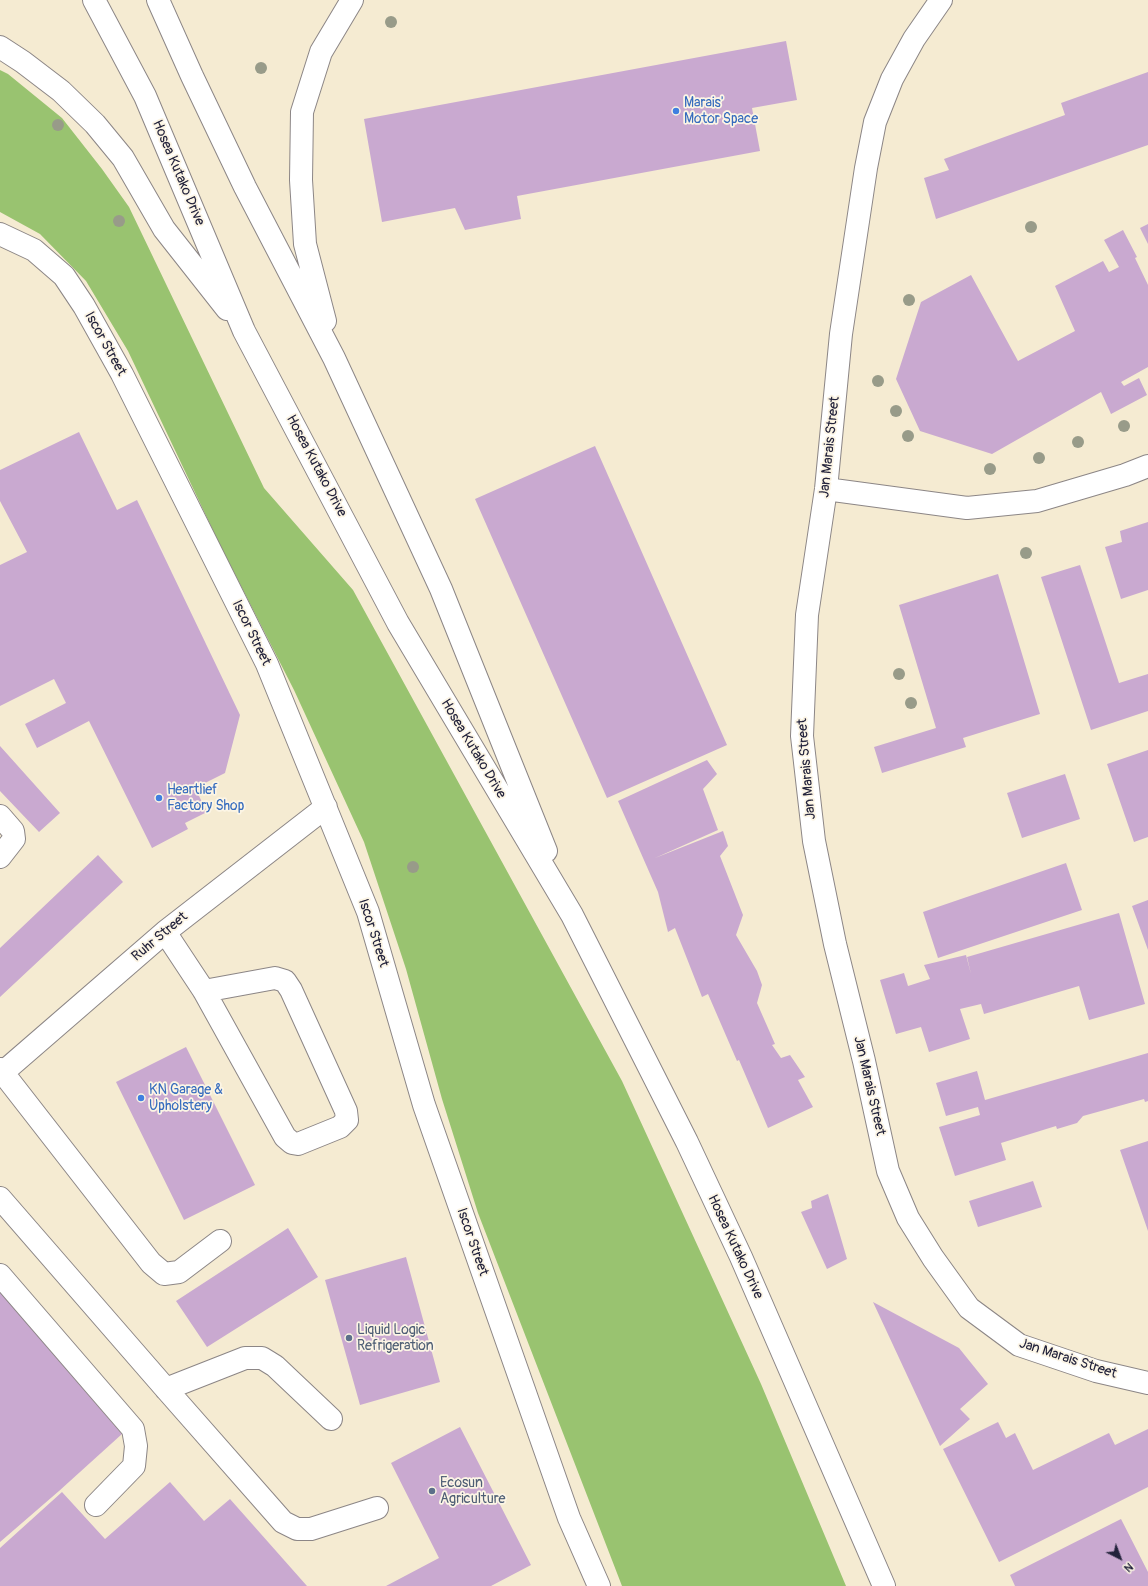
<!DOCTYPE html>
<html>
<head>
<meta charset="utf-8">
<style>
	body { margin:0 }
	#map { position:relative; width:1148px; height:1586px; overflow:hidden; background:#f5ebd2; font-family:Pangolin,sans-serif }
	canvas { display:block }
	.north { position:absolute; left:1100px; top:1538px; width:40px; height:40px; -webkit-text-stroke:3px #fcf5e5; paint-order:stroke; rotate:138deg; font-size:11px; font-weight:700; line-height:16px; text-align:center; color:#22223b }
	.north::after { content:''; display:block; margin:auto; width:14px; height:18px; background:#22223b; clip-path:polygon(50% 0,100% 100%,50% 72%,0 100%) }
</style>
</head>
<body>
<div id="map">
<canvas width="1148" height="1586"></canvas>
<div class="north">N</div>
</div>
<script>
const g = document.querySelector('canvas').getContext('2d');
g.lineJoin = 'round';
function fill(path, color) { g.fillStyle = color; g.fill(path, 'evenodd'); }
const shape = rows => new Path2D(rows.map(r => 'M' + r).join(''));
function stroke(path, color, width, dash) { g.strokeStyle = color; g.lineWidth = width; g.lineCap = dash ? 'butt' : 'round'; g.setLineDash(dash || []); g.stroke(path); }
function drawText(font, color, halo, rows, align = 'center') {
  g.font = font + ' Pangolin,sans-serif'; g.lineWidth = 3.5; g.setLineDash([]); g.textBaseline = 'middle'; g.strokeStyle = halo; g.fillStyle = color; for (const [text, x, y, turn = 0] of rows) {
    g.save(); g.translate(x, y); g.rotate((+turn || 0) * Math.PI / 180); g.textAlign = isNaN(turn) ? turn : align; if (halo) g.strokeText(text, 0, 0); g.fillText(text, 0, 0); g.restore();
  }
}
const green = shape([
	[0,70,8,74,62,118,102,169,129,207,264,488,353,590,622,1081,761,1384,846,1586,622,1586,478,1213,442,1099,406,969,364,842,294,690,218,541,128,351,86,281,40,234,0,212]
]);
const building = shape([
	[786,41,797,100,752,108,760,151,517,196,521,219,465,230,455,208,382,222,364,119],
	[1148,72,1148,145,936,219,924,178,949,170,944,159,1065,115,1061,103],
	[1148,224,1148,244,1140,228],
	[1123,230,1137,257,1135,258,1148,285,1148,367,1121,382,1124,386,1139,378,1147,395,1111,414,1101,392,992,454,920,431,896,379,921,302,971,275,1018,361,1075,331,1055,286,1103,261,1109,272,1119,267,1104,240],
	[79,432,117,510,137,500,240,715,225,773,203,784,206,790,198,794,207,812,185,823,188,829,152,848,89,721,37,748,25,724,66,703,54,679,0,706,0,565,27,552,0,501,0,470],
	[595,446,727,745,607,798,475,499],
	[1148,522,1148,590,1121,599,1105,547,1122,542,1120,531],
	[1080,565,1119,683,1148,674,1148,711,1091,730,1041,577],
	[998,574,1040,714,963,738,966,747,882,773,874,747,936,728,899,605],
	[0,746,60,813,39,832,0,791],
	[1148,750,1148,837,1134,842,1107,764],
	[707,760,717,774,703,789,718,830,655,858,723,831,728,846,720,856,743,915,736,935,757,971,762,985,757,1003,775,1044,772,1045,781,1058,790,1055,805,1077,798,1080,813,1107,768,1128,739,1060,737,1061,708,994,702,997,675,928,668,932,658,892,618,801],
	[1065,774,1080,819,1022,838,1007,793],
	[98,855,123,882,0,997,0,948],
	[1066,863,1082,910,938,958,923,912],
	[1148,900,1148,950,1132,906],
	[1119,913,1145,1004,1089,1020,1079,986,984,1014,981,1004,960,1009,970,1039,929,1052,921,1027,896,1034,880,980,904,973,908,986,930,979,924,965,966,955,971,974,967,957],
	[186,1047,255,1185,184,1220,116,1082],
	[1148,1053,1148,1101,1145,1102,1144,1099,1083,1116,1077,1123,1057,1129,1056,1126,1001,1143,1006,1160,955,1176,939,1127,980,1115,978,1107,946,1116,936,1083,977,1071,985,1100],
	[1148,1141,1148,1231,1120,1150],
	[1033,1181,1042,1207,978,1227,969,1201],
	[828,1194,847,1259,827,1269,801,1212,812,1208,811,1201],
	[288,1228,318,1277,207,1347,176,1301],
	[406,1257,440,1382,360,1405,325,1280],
	[0,1292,122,1434,59,1491,0,1542],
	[873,1302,959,1348,988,1384,960,1409,970,1419,940,1446],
	[998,1422,1006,1438,1015,1433,1033,1470,1109,1433,1115,1445,1148,1429,1148,1487,999,1562,943,1449],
	[460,1427,531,1565,491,1586,386,1586,439,1558,391,1463],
	[170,1482,204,1521,230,1499,307,1586,0,1586,0,1548,62,1492,105,1539],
	[1121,1519,1148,1572,1148,1586,1015,1586,1010,1575]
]);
const minor = shape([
	[941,0,914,39,892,79,875,122,866,168,841,334,826,489,807,615,802,736,814,841,835,944,864,1061,888,1171,908,1218,933,1258,969,1308,1019,1345,1096,1371,1148,1383],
	[0,234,34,250,64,276,84,306,122,374,267,664,368,912,424,1105,569,1518,599,1586],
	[826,489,967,508,1037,501,1125,475,1148,466],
	[0,816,13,831,14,839,0,857],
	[165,932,204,991,285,1137,292,1143,298,1144,340,1127,347,1120,346,1111,291,990,285,981,275,978,204,991],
	[0,1069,151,1263,164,1274,179,1272,220,1241],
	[0,1075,165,932,326,807],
	[0,1198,166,1389,283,1522,297,1529,311,1529,377,1508],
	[0,1275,133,1429,136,1446,134,1466,96,1505],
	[166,1389,245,1358,262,1358,275,1366,331,1419]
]);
const major = shape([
	[94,0,145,96,244,331,398,623,572,915,687,1142,741,1257,884,1586],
	[158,0,192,76,245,187,334,358,441,589,546,851],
	[0,47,23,62,61,91,95,124,123,158,164,229,227,309],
	[325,321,305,244,301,180,302,112,321,52,352,0]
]);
const trees = [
	[391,22],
	[261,68],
	[58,125],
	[119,221],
	[1031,227],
	[909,300],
	[878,381],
	[896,411],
	[1124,426],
	[908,436],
	[1078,442],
	[1039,458],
	[990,469],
	[1026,553],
	[899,674],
	[911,703],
	[413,867]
];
const markers = [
	[676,111,4,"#3f7fe0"],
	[159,798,4,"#3f7fe0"],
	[141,1098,4,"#3f7fe0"],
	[349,1338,4,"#5c6f8a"],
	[432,1491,4,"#5c6f8a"]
];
const shopNames = [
	["Marais'",684,103],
	["Motor Space",684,119],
	["Heartlief",167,790],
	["Factory Shop",167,806],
	["KN Garage &",149,1090],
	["Upholstery",149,1106]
];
const streetNames = [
	["Hosea Kutako Drive",178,173,67],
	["Iscor Street",105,344,61],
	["Jan Marais Street",830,447,-84],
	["Hosea Kutako Drive",316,466,62],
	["Iscor Street",251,633,64],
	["Hosea Kutako Drive",473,749,59],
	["Jan Marais Street",807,769,-95],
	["Iscor Street",373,933,72],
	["Ruhr Street",160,937,-40],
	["Jan Marais Street",869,1086,77],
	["Iscor Street",472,1242,71],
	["Hosea Kutako Drive",735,1247,65],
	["Jan Marais Street",1068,1359,18]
];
const serviceNames = [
	["Liquid Logic",357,1330],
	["Refrigeration",357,1346],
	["Ecosun",440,1483],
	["Agriculture",440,1499]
];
fill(green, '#99c370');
fill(building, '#c9a9d0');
stroke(minor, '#8c8686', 24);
stroke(major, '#8c8686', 24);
stroke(minor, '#fff', 22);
stroke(major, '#fff', 22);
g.fillStyle = '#989b89';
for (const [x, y] of trees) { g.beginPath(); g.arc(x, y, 6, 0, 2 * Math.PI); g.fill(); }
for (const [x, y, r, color] of markers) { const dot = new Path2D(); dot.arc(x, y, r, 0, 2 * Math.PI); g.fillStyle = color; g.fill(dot); stroke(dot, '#fcf5e5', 1.5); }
drawText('14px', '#366cbe', '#fcf5e5', shopNames, 'left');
drawText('14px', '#22223b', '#fcf5e5', streetNames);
drawText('14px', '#4e5e75', '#fcf5e5', serviceNames, 'left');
</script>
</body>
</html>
